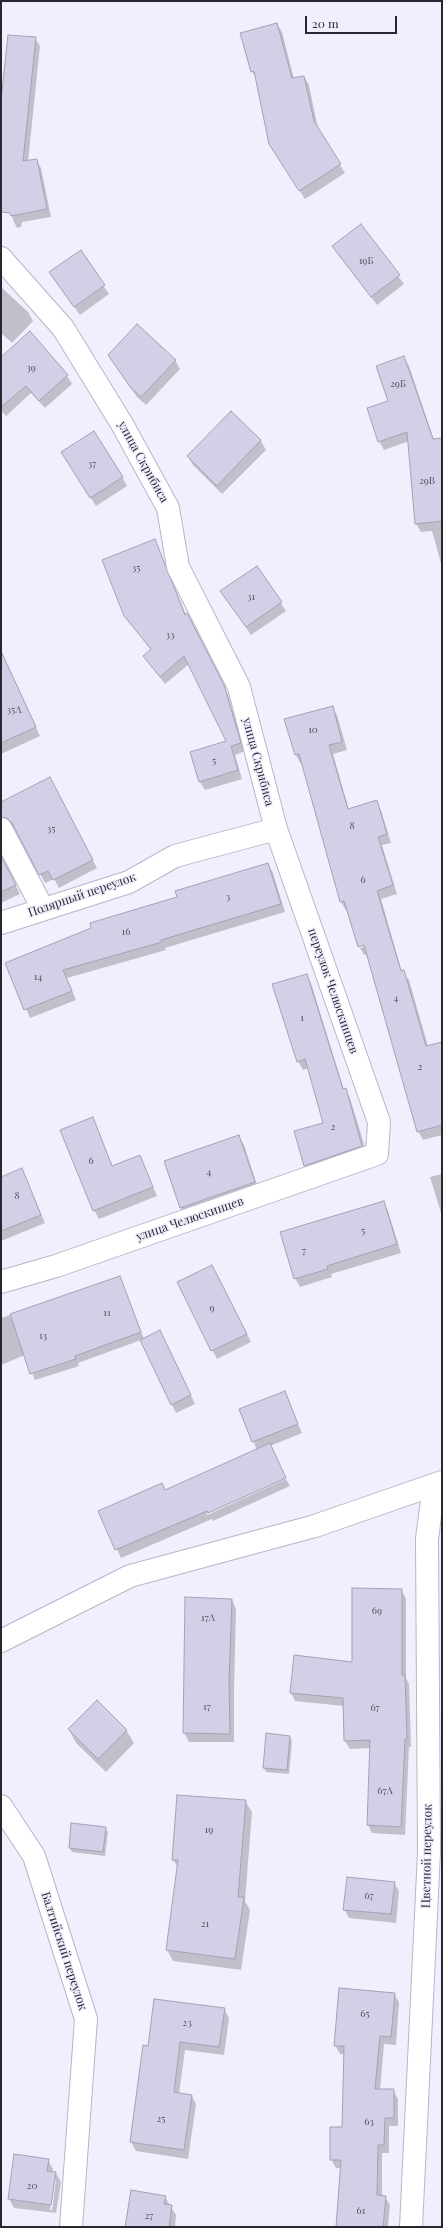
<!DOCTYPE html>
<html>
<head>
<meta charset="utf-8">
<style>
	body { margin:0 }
	#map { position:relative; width:443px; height:2228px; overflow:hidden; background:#f0effd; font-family:"Playfair Display",serif }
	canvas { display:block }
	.frame { position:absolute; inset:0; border:2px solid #282730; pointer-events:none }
	.scale { position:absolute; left:305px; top:16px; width:92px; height:18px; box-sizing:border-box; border:2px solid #282730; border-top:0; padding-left:5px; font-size:12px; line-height:14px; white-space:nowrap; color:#282730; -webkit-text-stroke:3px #f0effd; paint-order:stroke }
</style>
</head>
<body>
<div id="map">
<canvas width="443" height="2228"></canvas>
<div class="frame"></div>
<div class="scale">20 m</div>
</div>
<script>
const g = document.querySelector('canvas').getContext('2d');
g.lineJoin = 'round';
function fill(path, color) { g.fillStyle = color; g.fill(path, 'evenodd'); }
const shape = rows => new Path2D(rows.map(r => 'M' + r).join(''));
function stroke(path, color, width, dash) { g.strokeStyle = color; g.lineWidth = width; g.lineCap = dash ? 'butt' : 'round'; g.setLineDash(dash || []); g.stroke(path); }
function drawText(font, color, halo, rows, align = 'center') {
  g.font = font + ' "Playfair Display",serif'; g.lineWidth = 3; g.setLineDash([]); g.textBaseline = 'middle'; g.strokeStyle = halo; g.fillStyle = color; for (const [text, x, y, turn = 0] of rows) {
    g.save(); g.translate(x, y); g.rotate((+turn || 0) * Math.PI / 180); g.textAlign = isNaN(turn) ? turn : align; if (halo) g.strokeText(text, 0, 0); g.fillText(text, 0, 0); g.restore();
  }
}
const shadow = shape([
	[277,24,282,32,294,79,304,77,309,85,318,129,345,173,305,199,275,152,257,80,252,71],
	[35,38,40,46,28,162,36,160,41,168,51,217,22,222,21,227,17,228,13,220,1,162,1,110],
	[361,225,404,284,377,305,333,247],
	[80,252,109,294,80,315,55,280],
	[1,287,28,312,33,321,12,343,1,333],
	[30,333,67,376,72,384,45,408,31,393,6,416,1,410,1,358],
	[109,356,175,360,180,369,146,405,137,397],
	[404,358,409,366,434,440,442,439,442,567,432,531,421,532,416,524,409,441,384,450,379,441],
	[231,412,261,441,266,450,222,494,193,465,188,457],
	[67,460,122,477,127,486,96,506],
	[155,540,186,615,192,622,228,695,245,751,235,755,242,779,205,790,200,782,192,752,227,742,189,664,165,684,144,656,151,650,125,616],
	[257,567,286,611,251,635,226,599],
	[1,694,21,695,40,736,1,754],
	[332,707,337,715,347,750,333,754,349,810,376,802,381,810,391,843,382,845,397,894,381,899,402,972,409,980,428,1046,442,1043,442,1135,423,1140,418,1131,367,954,364,955,360,948,369,945,368,943,359,946,359,947,348,910,346,910,341,902,302,763,300,763,296,755],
	[54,786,97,868,59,888,54,879,45,883,17,830,13,827,1,826,1,815],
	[1,857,20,894,1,903],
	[268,864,273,873,285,912,165,948,166,950,67,978,76,1000,30,1018,6,963],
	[306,975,311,983,344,1090,350,1098,367,1154,310,1174,305,1166,296,1132,324,1123,308,1068,303,1070,298,1061],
	[92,1119,113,1167,140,1156,157,1196,99,1219,94,1210],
	[239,1137,244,1145,259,1191,185,1216,180,1207],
	[22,1169,45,1223,1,1241,1,1178],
	[442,1174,442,1216,430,1177],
	[383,1202,388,1211,401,1253,331,1274,332,1277,300,1287,295,1278],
	[217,1274,251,1342,217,1359,178,1282],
	[120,1278,144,1339,165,1340,195,1404,176,1413,141,1340,78,1363,79,1366,35,1380,25,1355,1,1365,1,1318],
	[284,1392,302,1433,270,1446,285,1477,207,1512,207,1515,286,1479,290,1486,213,1521,212,1519,121,1558,100,1511,165,1491,257,1450,240,1410],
	[401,1590,406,1598,406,1678,409,1684,411,1747,409,1747,405,1835,372,1833,368,1825,371,1748,350,1749,345,1741,344,1706,295,1701,291,1693,353,1663],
	[232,1600,236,1609,234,1690,234,1742,189,1742,184,1733],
	[69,1730,126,1730,134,1743,106,1772,76,1743],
	[290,1737,292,1741,289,1774,266,1772,264,1768],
	[245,1801,252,1812,245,1901,250,1910,241,1970,173,1961,167,1950,178,1868,173,1859],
	[72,1824,105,1828,108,1832,105,1856,72,1852,70,1848],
	[394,1883,399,1891,396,1923,349,1918,344,1909],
	[394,1994,399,2002,396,2045,384,2044,380,2090,393,2090,398,2099,398,2126,389,2126,389,2153,382,2153,382,2197,385,2197,390,2205,388,2227,337,2227,342,2168,336,2168,331,2159,343,2128,345,2054,340,2054,335,2045],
	[224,2009,229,2018,224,2055,185,2050,179,2094,192,2096,196,2104,188,2159,136,2151,131,2142,144,2047,148,2047],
	[48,2160,53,2169,52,2173,56,2173,61,2182,56,2213,14,2208,9,2199],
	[54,2180,56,2180,52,2210,50,2210],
	[165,2197,176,2215,175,2227,126,2227]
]);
const building = shape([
	[277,23,292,78,304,76,314,121,341,164,299,191,269,144,254,71,251,72,240,33,277,23],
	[8,35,36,37,23,161,37,159,47,209,11,216,10,213,1,212,1,100,8,35],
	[361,224,400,275,371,297,332,246,361,224],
	[81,250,105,285,74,307,49,272,81,250],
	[137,324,176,360,141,397,131,388,108,355,137,324],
	[30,331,68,375,39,401,26,386,1,407,1,357,30,331],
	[404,356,433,439,442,438,442,521,415,524,407,432,378,442,367,408,388,401,376,366,404,356],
	[231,411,261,440,217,486,187,456,231,411],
	[94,431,123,477,90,498,61,452,94,431],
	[155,539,185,615,187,613,224,685,241,743,231,746,238,770,199,782,190,752,226,741,184,656,160,677,143,656,151,649,124,616,102,560,155,539],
	[257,566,282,602,246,627,220,591,257,566],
	[1,651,36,727,1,743,1,651],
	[333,706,342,742,329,745,348,809,377,800,387,834,378,837,393,885,377,891,401,971,404,970,426,1046,442,1042,442,1125,417,1132,364,945,358,947,344,901,340,902,299,754,295,755,284,719,333,706],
	[50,777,93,860,53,880,48,871,39,875,12,823,7,818,1,817,1,802,50,777],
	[1,856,16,885,1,892,1,856],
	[268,863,281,904,161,940,162,942,63,970,72,991,24,1010,5,963,91,928,90,923,177,897,175,891,268,863],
	[307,974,343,1089,346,1088,362,1146,304,1166,294,1131,323,1123,305,1059,297,1062,272,984,307,974],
	[93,1117,112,1166,140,1155,153,1187,93,1211,60,1130,93,1117],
	[239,1135,255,1182,180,1208,164,1161,239,1135],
	[22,1168,41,1215,1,1231,1,1177,22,1168],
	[384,1201,397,1244,327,1266,328,1269,294,1279,280,1232,384,1201],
	[212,1265,247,1334,211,1351,177,1282,212,1265],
	[120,1276,141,1332,75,1356,76,1359,30,1374,10,1314,120,1276],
	[160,1330,191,1395,171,1405,140,1340,160,1330],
	[285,1391,298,1424,252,1442,239,1409,285,1391],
	[270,1443,286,1478,208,1513,207,1511,115,1550,98,1511,162,1483,165,1490,270,1443],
	[352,1588,402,1589,402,1675,405,1675,407,1739,405,1739,401,1827,367,1825,370,1740,344,1741,343,1698,290,1693,294,1655,352,1662,352,1588],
	[185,1597,232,1599,229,1680,230,1734,183,1733,185,1597],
	[97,1700,127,1730,98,1759,68,1729,97,1700],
	[266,1733,290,1736,287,1770,263,1768,266,1733],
	[177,1795,246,1800,238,1897,244,1897,235,1959,166,1950,178,1860,172,1860,177,1795],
	[71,1823,106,1827,103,1852,69,1848,71,1823],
	[347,1877,395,1882,391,1914,343,1910,347,1877],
	[339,1988,395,1993,391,2037,380,2036,375,2089,394,2089,394,2118,385,2118,384,2145,378,2145,377,2195,386,2196,383,2227,336,2227,341,2160,330,2160,330,2127,342,2127,344,2046,334,2046,339,1988],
	[154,1999,225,2008,219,2047,180,2042,174,2092,192,2095,184,2150,130,2142,143,2045,148,2046,154,1999],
	[14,2154,49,2159,47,2171,56,2172,51,2205,8,2199,14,2154],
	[131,2190,166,2196,164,2204,172,2205,169,2227,125,2227,131,2190]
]);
const street = shape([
	[1,258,63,328,122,424,168,508,178,567,239,687,276,829,379,1122,377,1154,56,1266,1,1282],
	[1,829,43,909],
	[1,923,129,882,175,856,276,829],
	[1,1641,130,1576,315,1526,442,1482],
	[1,1806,34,1856,86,2019,71,2227],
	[411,2227,429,1852,427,1539,434,1485]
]);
const numberNames = [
	["19Б",366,261],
	["39",31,368],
	["29Б",398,384],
	["37",92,464],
	["29В",427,481],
	["35",136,568],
	["31",251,597],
	["33",170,635],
	["35А",14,710],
	["10",313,730],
	["5",214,761],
	["8",352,826],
	["35",51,829],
	["6",363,880],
	["3",228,897],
	["16",126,932],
	["14",38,977],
	["4",396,998],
	["1",302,1018],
	["2",420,1067],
	["2",333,1127],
	["6",91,1161],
	["4",209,1172],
	["8",17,1196],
	["5",363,1231],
	["7",304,1251],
	["9",212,1308],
	["11",107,1313],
	["13",43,1336],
	["69",377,1611],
	["17А",208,1618],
	["17",207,1707],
	["67",375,1708],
	["67А",385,1791],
	["19",209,1830],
	["67",369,1896],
	["21",205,1924],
	["65",365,2014],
	["23",187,2023],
	["25",161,2119],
	["63",369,2122],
	["20",32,2186],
	["61",361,2211],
	["27",149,2216]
];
const streetNames = [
	["улица Скрибиса",143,462,61],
	["улица Скрибиса",258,762,75],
	["Полярный переулок",82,895,-19],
	["переулок Челюскинцев",333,991,71],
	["улица Челюскинцев",190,1219,-19],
	["Цветной переулок",427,1856,-89],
	["Балтийский переулок",64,1951,72]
];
fill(shadow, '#0003');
fill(building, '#d2d0e7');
stroke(building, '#a2a1b7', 1);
stroke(street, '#b7b5cb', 24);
stroke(street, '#fff', 22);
drawText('10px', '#52515e', null, numberNames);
drawText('12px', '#282730', '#f0effd', streetNames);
</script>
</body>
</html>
